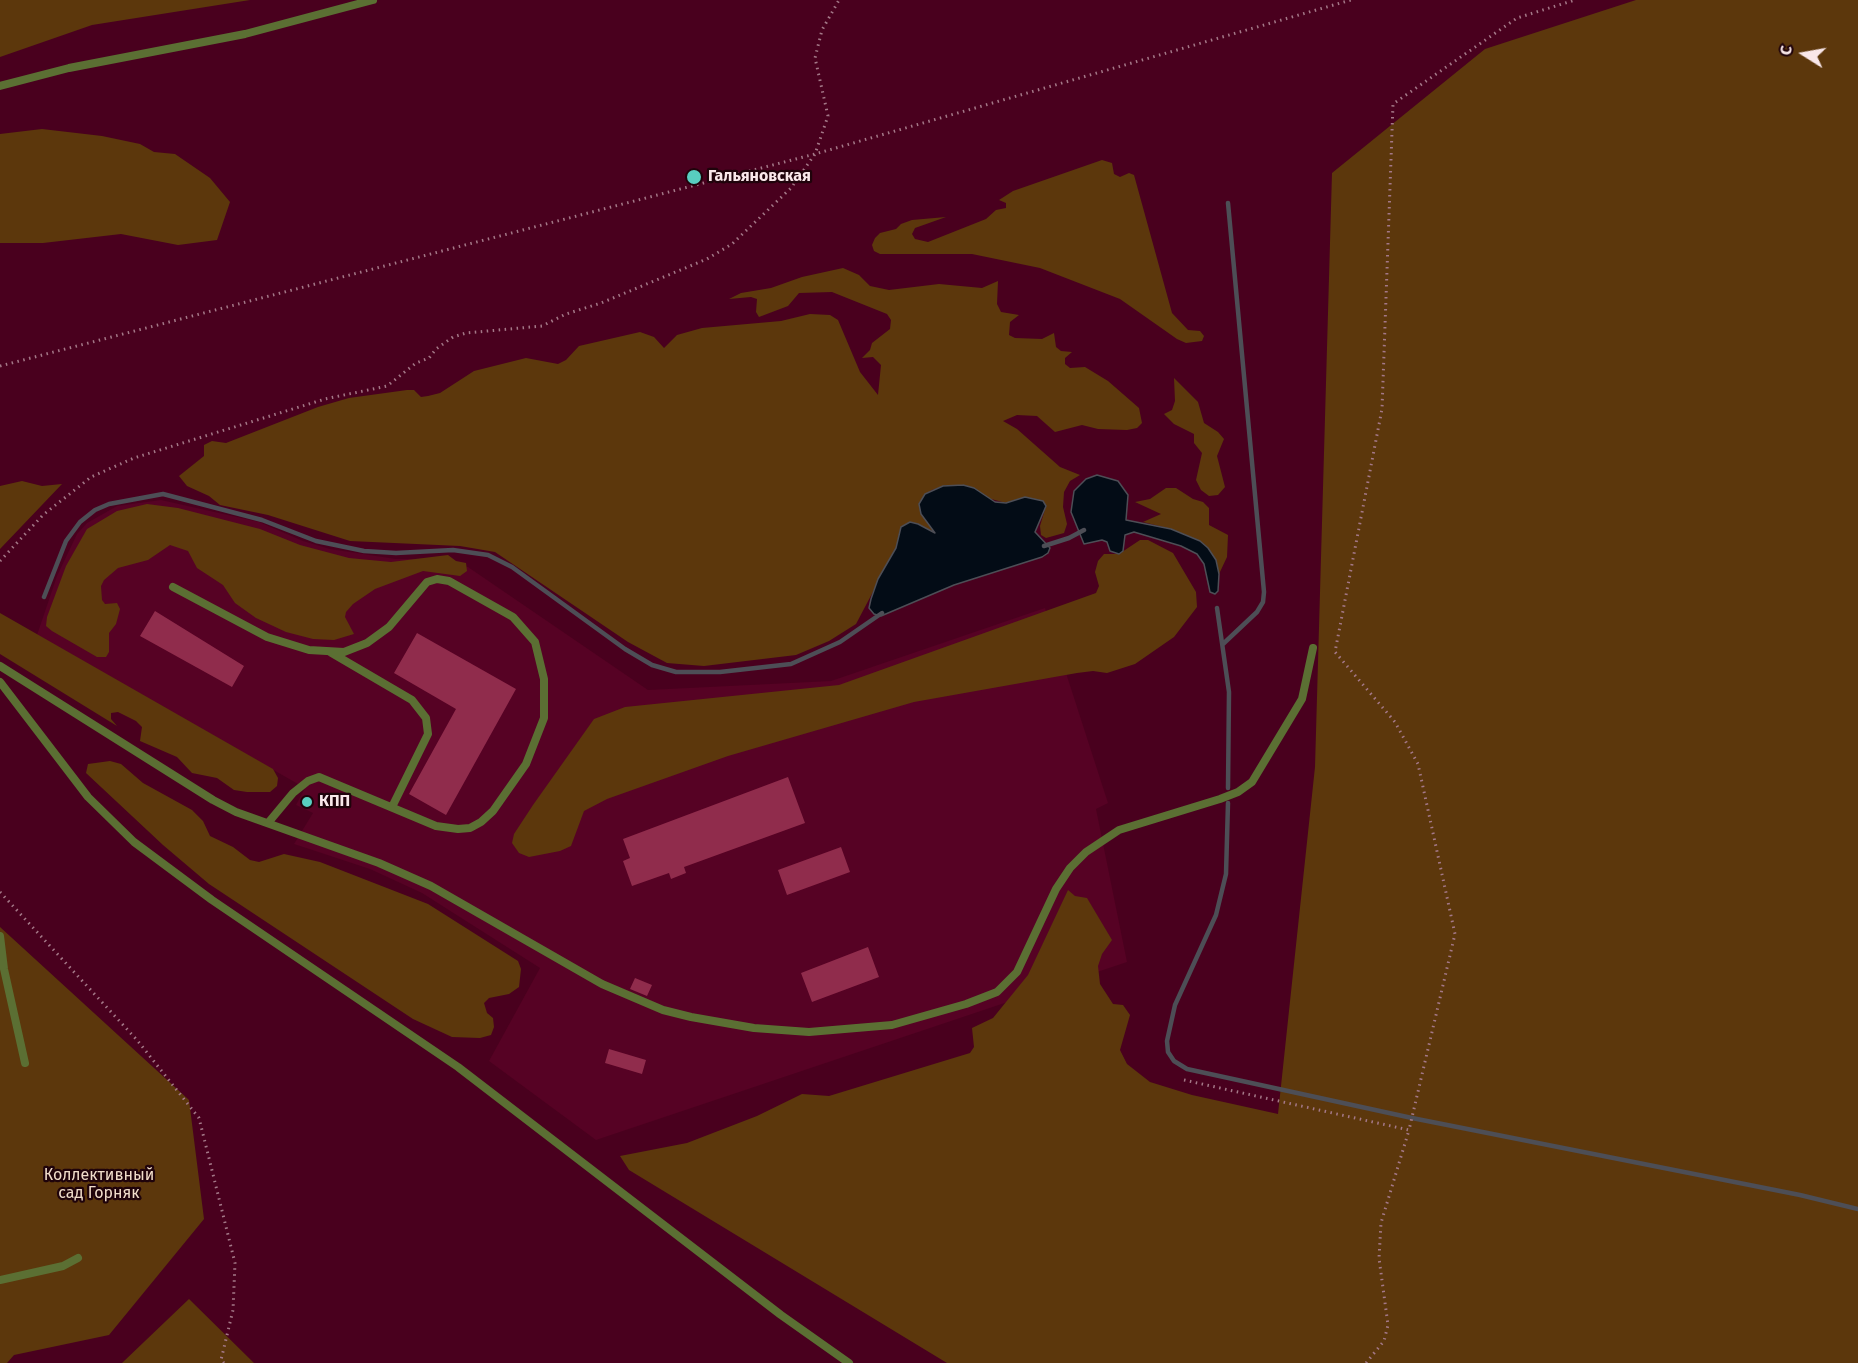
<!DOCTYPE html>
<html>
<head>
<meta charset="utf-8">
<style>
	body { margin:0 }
	#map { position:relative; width:1858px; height:1363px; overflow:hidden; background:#49001e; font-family:"Fira Sans",sans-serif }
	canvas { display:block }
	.north { position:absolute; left:1774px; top:24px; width:60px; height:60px; -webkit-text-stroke:4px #1f030b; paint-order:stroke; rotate:281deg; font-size:16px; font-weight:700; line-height:24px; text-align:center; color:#f9e7ea }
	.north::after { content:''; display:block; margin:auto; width:21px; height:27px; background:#f9e7ea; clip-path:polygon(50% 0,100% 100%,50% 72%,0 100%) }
</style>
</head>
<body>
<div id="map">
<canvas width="1858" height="1363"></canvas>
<div class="north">С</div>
</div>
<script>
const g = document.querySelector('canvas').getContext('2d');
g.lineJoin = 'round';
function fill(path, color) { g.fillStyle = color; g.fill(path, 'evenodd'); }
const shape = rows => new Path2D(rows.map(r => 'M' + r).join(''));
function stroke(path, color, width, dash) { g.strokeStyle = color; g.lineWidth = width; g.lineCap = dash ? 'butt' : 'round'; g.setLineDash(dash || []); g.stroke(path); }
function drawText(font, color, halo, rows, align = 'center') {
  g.font = font + ' "Fira Sans",sans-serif'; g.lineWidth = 4.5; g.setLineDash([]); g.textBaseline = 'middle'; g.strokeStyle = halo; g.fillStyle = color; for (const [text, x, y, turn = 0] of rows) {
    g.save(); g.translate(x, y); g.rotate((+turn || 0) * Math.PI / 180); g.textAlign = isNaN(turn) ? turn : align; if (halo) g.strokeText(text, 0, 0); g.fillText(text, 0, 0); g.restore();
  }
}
const built = shape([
	[161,500,259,522,303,541,330,549,396,559,424,559,468,567,648,690,831,681,1045,608,1108,803,1096,809,1127,962,596,1140,489,1061,540,968,422,893,370,869,294,844,313,813,296,805,305,788,37,635,57,576,77,534,87,523,117,506]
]);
const green = shape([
	[0,0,250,0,92,25,0,57],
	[1636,0,1858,0,1858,1363,947,1363,629,1170,620,1156,687,1143,757,1116,802,1094,829,1096,970,1053,974,1047,972,1028,993,1018,1028,975,1068,890,1075,896,1087,898,1112,940,1102,954,1098,966,1100,984,1113,1004,1123,1005,1130,1015,1120,1050,1127,1064,1150,1082,1192,1095,1278,1114,1315,767,1332,173,1485,49],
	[42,129,102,136,140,144,154,152,175,154,210,178,230,202,217,240,178,245,121,234,43,243,0,243,0,134],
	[1102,160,1112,163,1114,174,1120,177,1129,173,1134,175,1172,313,1188,330,1200,331,1204,336,1202,341,1186,343,1177,339,1120,299,1040,268,972,254,880,254,874,251,872,245,875,238,880,233,896,229,901,224,912,220,946,217,915,228,912,234,915,239,928,242,986,219,996,210,1006,208,1006,203,999,200,1013,191],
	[843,268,859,275,870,286,889,290,939,284,982,288,998,281,997,304,1001,312,1019,315,1010,322,1009,335,1015,338,1042,339,1054,333,1056,347,1061,351,1072,352,1065,358,1065,364,1070,368,1085,367,1108,381,1139,408,1142,423,1137,428,1127,430,1098,429,1082,425,1055,432,1037,416,1017,415,1003,421,1017,429,1060,467,1080,475,1070,481,1064,492,1063,507,1067,524,1064,533,1046,538,1041,535,1040,526,1046,506,1043,501,1025,497,1006,503,943,486,932,490,925,494,921,514,936,534,918,524,910,522,901,527,896,548,856,624,829,641,796,655,704,666,667,663,628,642,495,552,460,546,350,541,268,515,220,505,209,496,187,486,179,476,204,456,204,445,212,441,226,443,318,407,349,398,407,390,414,390,421,397,428,396,440,393,474,371,526,358,558,364,566,360,579,346,640,332,654,337,664,348,677,335,702,328,781,321,810,314,830,315,838,320,860,372,878,395,881,365,873,357,862,358,870,350,872,343,890,329,891,320,887,314,832,292,799,293,788,306,759,317,756,312,757,299,751,297,729,299,741,293,771,288,802,277],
	[1174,378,1198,402,1204,423,1218,432,1224,439,1217,456,1225,487,1218,495,1209,496,1201,490,1196,480,1202,453,1194,443,1194,434,1174,424,1164,414,1172,410,1175,401],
	[22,481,42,486,62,484,0,549,0,486],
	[1166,488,1176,488,1193,499,1203,502,1209,508,1209,525,1228,535,1227,557,1219,574,1216,560,1200,541,1171,529,1143,522,1161,514,1135,502,1150,499],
	[147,504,178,508,260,529,300,545,349,558,391,562,448,555,456,561,466,563,467,571,460,576,423,571,375,589,353,604,346,612,345,617,354,634,334,640,313,639,286,632,256,618,235,603,223,585,197,568,188,551,170,545,148,560,118,568,104,580,101,586,102,600,105,604,117,603,120,609,116,624,109,633,109,652,106,657,97,657,52,631,46,626,47,617,66,566,87,529,117,511],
	[1140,540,1148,540,1173,553,1196,592,1197,607,1174,637,1135,664,1107,673,1093,671,1077,673,914,702,728,756,607,799,584,811,571,846,560,851,529,857,519,853,512,843,514,834,533,805,594,719,625,707,839,685,1096,593,1099,586,1095,572,1098,561,1104,554,1119,554],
	[0,613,273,769,278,778,277,786,270,792,247,792,234,790,217,778,192,773,177,757,140,741,142,727,136,721,118,712,111,713,111,719,117,726,0,654],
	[110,761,121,764,143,783,192,810,203,821,210,836,233,847,250,860,259,862,284,854,320,862,428,904,518,961,521,969,519,987,509,994,489,998,484,1003,487,1013,493,1018,494,1027,491,1035,480,1038,452,1037,413,1019,209,884,163,845,86,773,88,764],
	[0,927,189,1100,204,1219,109,1335,14,1355,7,1363,0,1363],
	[189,1299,254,1363,122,1363]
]);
const water = shape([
	[1097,475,1118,481,1128,495,1126,520,1171,529,1200,541,1208,548,1216,560,1219,574,1218,591,1215,594,1210,592,1204,564,1197,554,1181,546,1134,532,1125,535,1123,551,1119,554,1110,551,1107,542,1102,540,1084,544,1071,512,1074,491,1086,479,1097,475],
	[963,485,974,488,995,502,1006,503,1025,497,1043,501,1046,506,1035,532,1050,548,1048,553,1042,557,954,585,881,616,874,614,869,608,871,599,878,579,896,548,901,527,910,522,918,524,935,533,921,514,919,504,925,494,943,486,963,485]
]);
const stream = shape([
	[1044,546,1069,538,1084,530],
	[44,597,66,541,80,522,95,510,109,504,163,494,262,520,316,541,364,551,396,553,453,550,488,555,512,567,625,649,652,665,676,672,720,672,791,664,840,642,882,613],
	[1217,608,1229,692,1228,788],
	[1223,644,1257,612,1263,602,1264,592,1228,203],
	[1228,803,1226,874,1216,915,1175,1005,1167,1041,1168,1052,1174,1061,1187,1069,1412,1118,1800,1195,1858,1209]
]);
const building = shape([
	[155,611,244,666,232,687,140,636],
	[417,633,516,689,446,815,409,794,456,709,394,673],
	[788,777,805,823,684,867,686,873,671,879,669,873,632,886,623,861,630,858,623,839],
	[841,847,850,872,787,895,778,870],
	[868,947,879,977,812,1002,801,973],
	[635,978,652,985,647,996,630,989],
	[609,1049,646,1060,642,1074,605,1063]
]);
const path = shape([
	[0,366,815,154,1351,0],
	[0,561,43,515,91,477,134,458,325,399,387,386,416,363,429,358,436,349,453,337,466,333,542,326,566,314,601,303,707,259,732,244,791,188,815,154,828,116,815,58,822,30,839,0],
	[0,892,137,1040,199,1118,235,1263,233,1310,221,1360,224,1363],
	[1184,1080,1409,1130,1455,934,1418,764,1395,722,1335,652,1382,409,1393,104,1517,18,1575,0],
	[1366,1363,1384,1341,1388,1325,1379,1258,1381,1223,1409,1130]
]);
const service = shape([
	[0,86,69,68,245,34,373,0],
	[173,587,267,637,309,650,344,652,367,643,389,627,427,582,437,579,449,581,513,617,535,642,544,679,544,718,526,764,493,811,481,822,470,828,458,829,436,826,319,777,308,781,293,793,268,823],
	[330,652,412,700,426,718,428,734,392,807],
	[0,666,213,800,236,812,379,863,431,886,602,984,663,1010,691,1017,754,1028,809,1032,892,1025,966,1004,997,992,1017,972,1056,889,1070,868,1086,852,1119,830,1220,799,1238,792,1252,782,1302,699,1313,648],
	[0,682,88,797,134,842,212,900,458,1067,781,1315,849,1363],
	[0,936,4,969,25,1063],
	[0,1280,63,1266,78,1258]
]);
const markers = [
	[694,177,8,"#58cec0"],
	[307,802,6,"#58cec0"]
];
const poiNames = [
	["Гальяновская",708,177],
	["КПП",319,802]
];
const parkNames = [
	["Коллективный",99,1176],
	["сад Горняк",99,1194]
];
fill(built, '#560224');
fill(green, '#5c370c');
fill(water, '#030c16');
stroke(water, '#4d4e56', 1.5);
stroke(stream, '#4d4e56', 4.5);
fill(building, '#902c4c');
stroke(path, '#a47888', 3, [1.5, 4.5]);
stroke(service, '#5b6f33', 8);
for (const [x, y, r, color] of markers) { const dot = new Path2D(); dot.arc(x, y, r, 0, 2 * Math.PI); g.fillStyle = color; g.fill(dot); stroke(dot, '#1f030b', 2); }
drawText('bold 16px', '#f9e7ea', '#1f030b', poiNames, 'left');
drawText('16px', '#f0dcca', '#1f030b', parkNames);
</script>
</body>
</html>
